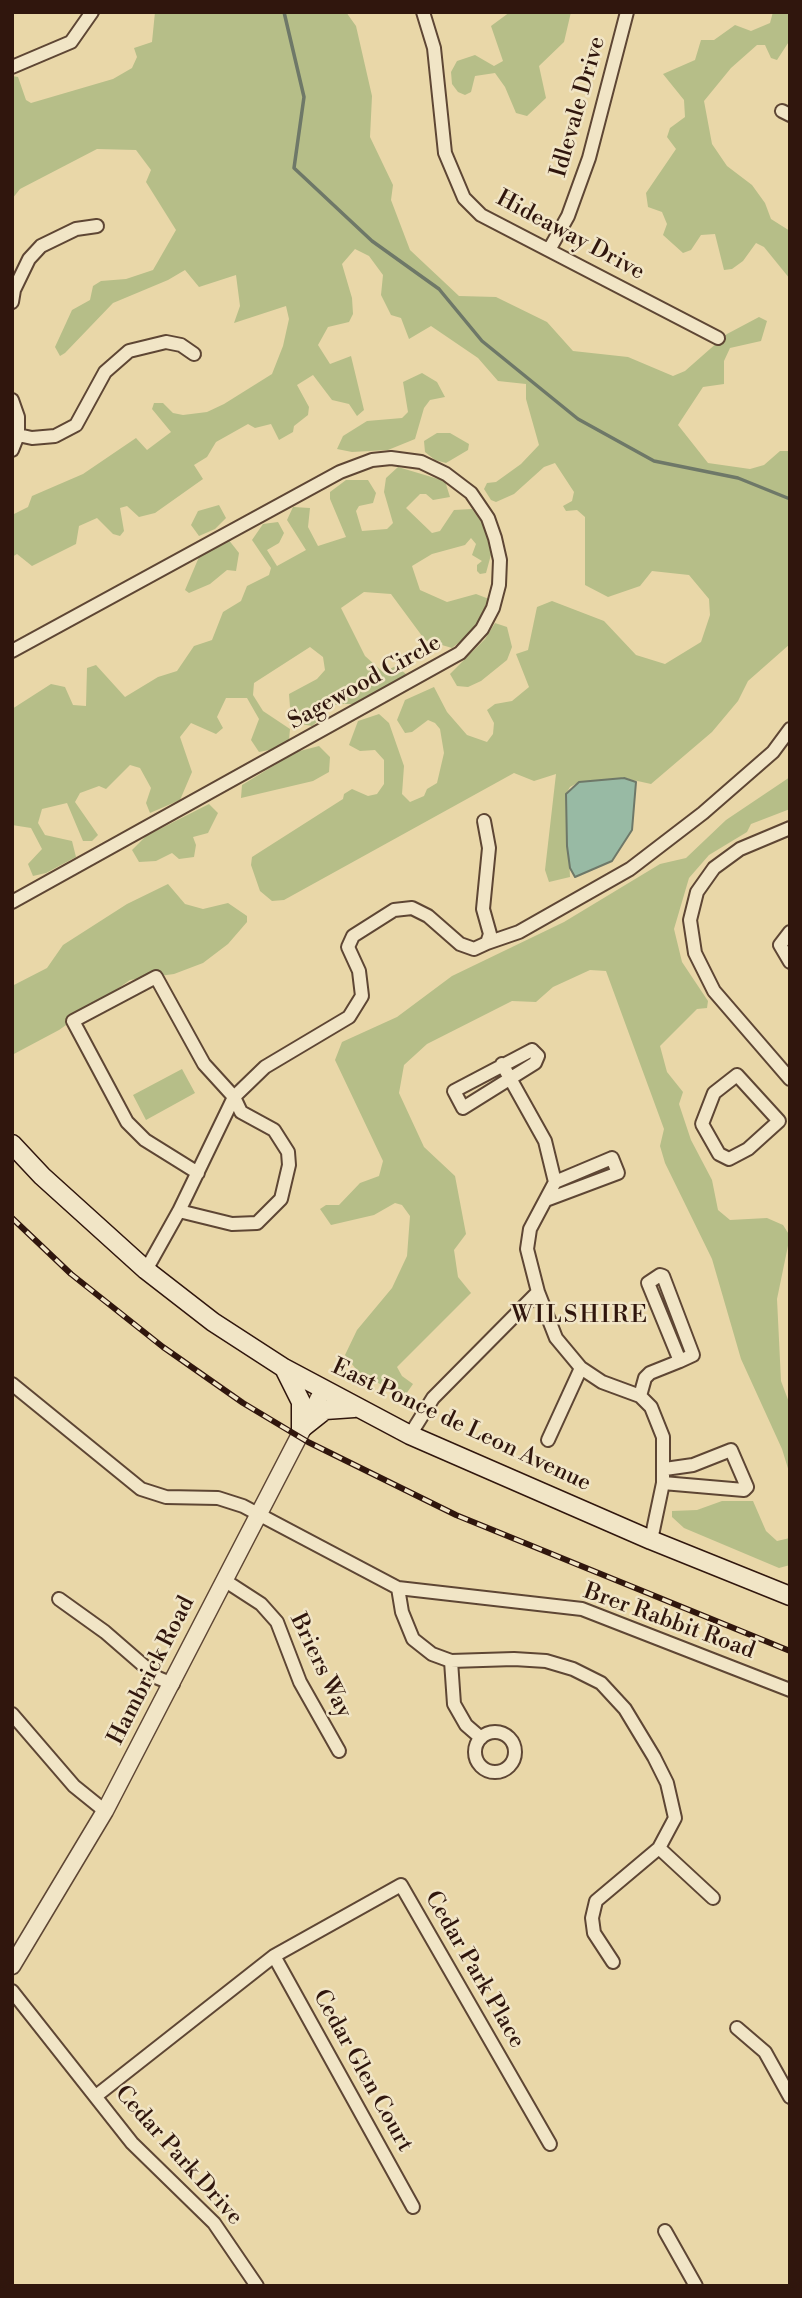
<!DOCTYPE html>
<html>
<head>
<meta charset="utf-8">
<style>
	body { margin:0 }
	#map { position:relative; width:802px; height:2298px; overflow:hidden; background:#e9d7a8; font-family:"Libre Bodoni",serif }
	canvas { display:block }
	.frame { position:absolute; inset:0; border:14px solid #30160d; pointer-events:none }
</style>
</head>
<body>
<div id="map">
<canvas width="802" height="2298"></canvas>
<div class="frame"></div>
</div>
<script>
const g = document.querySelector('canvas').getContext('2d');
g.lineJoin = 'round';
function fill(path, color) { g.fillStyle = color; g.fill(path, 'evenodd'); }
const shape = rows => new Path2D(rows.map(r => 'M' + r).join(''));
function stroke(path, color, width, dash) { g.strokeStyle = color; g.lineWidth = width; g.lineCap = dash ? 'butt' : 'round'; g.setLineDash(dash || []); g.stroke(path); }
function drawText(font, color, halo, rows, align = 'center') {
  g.font = font + ' "Libre Bodoni",serif'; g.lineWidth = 5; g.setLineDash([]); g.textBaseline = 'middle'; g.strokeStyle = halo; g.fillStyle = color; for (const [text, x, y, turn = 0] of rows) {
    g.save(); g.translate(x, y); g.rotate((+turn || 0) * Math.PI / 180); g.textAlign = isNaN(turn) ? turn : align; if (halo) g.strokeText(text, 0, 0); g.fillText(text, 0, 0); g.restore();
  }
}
const green = shape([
	[155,12,346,12,356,26,372,96,370,137,393,185,391,200,410,250,459,296,496,297,547,322,573,351,628,357,673,376,685,371,727,334,759,317,767,321,761,341,730,348,724,361,724,384,703,387,678,425,708,463,750,469,764,465,780,451,790,451,790,644,748,681,738,701,712,732,651,784,624,778,579,782,570,787,566,794,570,877,549,882,545,870,556,774,534,781,514,773,284,900,272,901,260,891,251,865,252,857,343,799,344,794,352,789,368,796,377,794,384,784,384,760,375,750,360,751,349,745,358,721,379,714,389,723,404,766,402,794,410,802,424,796,427,789,437,783,444,753,440,729,435,723,428,720,412,732,405,733,397,720,405,700,434,687,447,712,467,735,487,742,493,734,494,723,487,710,495,704,512,701,529,687,516,654,528,650,537,607,552,601,604,621,636,655,665,664,701,642,710,615,709,599,689,575,652,571,640,586,608,597,585,585,585,517,577,510,566,511,563,506,572,501,574,492,555,463,544,467,514,494,496,502,491,500,484,489,487,483,496,482,521,464,539,445,526,399,526,384,498,381,478,358,431,326,409,339,401,318,391,315,381,295,383,275,369,256,355,249,342,264,352,298,353,314,349,322,328,327,318,345,330,364,351,356,364,410,357,416,349,404,332,400,313,375,297,385,309,407,308,415,294,426,293,432,279,440,271,424,255,428,248,424,216,442,207,457,194,465,203,479,155,513,139,517,127,506,120,508,124,531,120,536,113,534,97,518,79,526,76,544,32,566,17,554,12,557,12,515,28,507,32,496,83,474,136,438,147,450,171,432,152,409,154,403,163,403,173,413,183,415,207,412,224,404,272,374,283,346,289,319,286,306,234,323,240,306,236,275,199,287,185,270,168,280,113,303,65,353,60,356,55,347,72,310,90,300,93,286,101,281,126,279,153,270,176,230,146,182,151,170,136,150,97,149,20,189,12,199,12,76,18,77,26,100,31,103,113,79,132,68,137,57,134,48,152,42],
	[510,12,571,12,564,42,539,66,546,98,527,116,516,113,505,87,495,73,475,76,471,92,465,95,458,92,452,84,451,72,457,61,475,55,494,66,503,61,491,26],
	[773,12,790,12,790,40,777,60,771,58,765,45,757,45,731,68,704,101,712,144,727,166,752,185,765,203,771,219,790,231,790,279,764,247,756,243,743,261,732,269,724,270,715,234,701,235,691,250,683,253,663,235,667,224,662,212,648,207,646,193,676,149,667,137,670,128,685,117,684,100,663,74,695,60,701,40,714,40,735,25,751,31,770,23],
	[422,373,437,382,445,397,430,400,424,408,415,439,388,450,352,452,337,449,343,436,367,421,402,418,408,412,403,382],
	[437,433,450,433,469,444,468,450,446,463,435,460,425,452,424,441],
	[398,467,445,481,450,497,433,500,426,494,420,494,406,508,432,533,440,531,454,510,472,509,488,531,492,551,486,573,480,574,477,571,477,565,482,561,472,555,476,544,471,538,465,545,432,554,412,566,420,590,447,602,476,594,489,599,472,632,452,648,425,640,391,594,364,592,341,608,365,656,383,672,396,666,406,674,400,683,356,704,340,704,320,709,318,721,312,726,301,724,290,707,289,694,317,679,325,670,323,657,310,647,254,683,253,695,263,711,290,729,289,740,274,749,259,752,251,740,259,719,247,698,226,698,217,717,223,728,216,734,191,723,180,737,192,772,180,800,150,813,146,803,151,788,140,768,130,765,106,789,99,786,80,793,75,802,98,835,92,841,83,841,67,803,42,809,38,823,45,835,72,841,76,857,46,873,33,876,28,864,42,849,31,828,12,825,12,709,51,684,65,687,73,705,86,706,87,668,96,665,125,697,158,677,177,671,194,646,212,640,223,612,241,601,247,586,269,575,271,568,252,540,263,524,278,522,284,533,279,543,267,550,277,566,306,550,287,520,293,507,310,508,308,527,318,546,346,537,330,499,330,492,346,480,368,480,376,493,373,503,359,506,356,511,362,531,387,529,393,523,384,492,386,478],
	[219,505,226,518,215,529,199,536,191,525,198,511],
	[228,539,239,553,236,571,227,570,210,584,189,593,185,590,199,557,214,545],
	[495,623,507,627,512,647,507,660,481,681,468,687,457,686,450,674,485,639],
	[319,746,330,757,329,772,313,781,241,798,242,785,296,752],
	[790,777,790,809,751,824,747,832,709,855,689,878,674,929,682,962,708,1001,707,1008,697,1009,660,1046,667,1072,683,1092,679,1104,691,1140,712,1180,718,1210,730,1220,767,1218,783,1225,790,1236,777,1299,781,1381,790,1405,790,1475,782,1449,741,1359,712,1259,665,1163,660,1146,664,1129,606,971,590,970,553,987,536,1002,512,1001,427,1044,404,1065,399,1093,424,1147,455,1176,466,1234,454,1250,458,1277,471,1293,397,1367,402,1376,413,1384,406,1394,401,1395,359,1373,345,1355,357,1330,392,1288,407,1256,410,1216,402,1205,395,1203,374,1215,331,1225,320,1209,326,1205,339,1205,360,1183,379,1176,383,1161,335,1060,342,1042,397,1017,452,976,564,922,660,864,686,858,726,820],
	[209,804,218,813,208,833,193,837,196,845,194,857,179,859,172,853,156,861,139,862,132,850,146,836],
	[168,884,185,904,203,909,228,903,247,916,247,922,228,944,203,963,174,974,130,980,59,1030,12,1055,12,986,47,968,63,945,127,904],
	[182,1069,195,1093,146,1120,133,1095],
	[722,1501,753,1501,766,1531,777,1541,790,1538,790,1565,779,1568,684,1528,672,1517,672,1511,697,1510]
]);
const water = shape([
	[624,778,636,782,632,830,612,861,575,877,570,868,567,846,566,794,579,782,624,778]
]);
const stream = shape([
	[284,12,304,97,294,168,372,241,439,289,482,341,578,419,654,461,738,478,790,499]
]);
const minor = shape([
	[423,12,434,48,445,153,464,198,481,215,718,338],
	[12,67,71,42,92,12],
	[782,111,790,115],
	[549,250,568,216,589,158,627,12],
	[12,302,14,290,29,259,41,246,76,229,97,226],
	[12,400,18,417,18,435,12,450],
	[18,435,32,438,55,436,76,425,105,372,129,351,166,342,181,345,194,354],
	[12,651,340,472,372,460,391,458,421,462,446,474,471,493,488,518,495,538,500,560,499,585,493,608,482,629,460,653,12,902],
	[790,828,740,849,714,868,697,892,690,920,695,953,714,991,790,1079],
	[790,932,780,945,790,962],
	[487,943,519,932,630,869,703,813,773,752,790,729],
	[532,1050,538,1056,535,1063,463,1108,454,1091,532,1050],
	[502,1064,545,1141,555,1182,530,1229,527,1249,538,1292,556,1338,581,1368,602,1382,640,1396,651,1407,663,1437,663,1483,651,1540],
	[737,1075,779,1121,748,1149,729,1159,719,1154,702,1124,714,1093,737,1075],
	[546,1200,618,1173,612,1158,555,1182],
	[179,1211,232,1224,257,1223,281,1199,289,1165,288,1152,274,1130,241,1112,234,1097,204,1064,156,977,73,1021,127,1122,145,1140,198,1173],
	[146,1270,179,1211,234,1097,265,1067,349,1017,362,996,359,971,348,947,353,936,394,910,412,908,428,916,460,944,474,949,487,943,490,934,483,909,489,848,484,821],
	[12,1384,141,1489,166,1497,218,1498,243,1506,398,1588,582,1609,790,1690],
	[640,1396,645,1378,650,1373,680,1361,648,1283,660,1275,663,1276,693,1355,680,1361],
	[410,1435,433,1398,538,1292],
	[548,1440,581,1368],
	[663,1483,744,1490,747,1487,731,1450,693,1465,665,1469],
	[224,1580,261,1604,277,1622,300,1682,339,1751],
	[398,1588,402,1612,413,1639,432,1654,451,1661,514,1659,546,1661,573,1669,601,1683,625,1709,654,1757,667,1783,675,1818,659,1848,596,1901,592,1918,594,1933,613,1962],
	[59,1599,105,1632,158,1678,173,1684],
	[451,1661,454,1704,466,1725,481,1738],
	[12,1714,74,1786,105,1811],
	'475 1752a20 20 0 1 1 40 0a20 20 0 1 1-40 0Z',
	[659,1848,713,1898],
	[274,1956,413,2207],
	[12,1991,132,2143,214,2223,257,2286],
	[737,2028,765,2052,790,2097],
	[96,2096,274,1956,401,1885,550,2144],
	[665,2231,696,2286]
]);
const tertiary = shape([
	[12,1966,105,1811,323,1390]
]);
const secondary = shape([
	[12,1144,42,1176,146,1270,213,1322,284,1368,410,1435,651,1540,790,1596],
	[285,1370,301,1402,301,1429],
	[301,1429,325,1410,354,1408]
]);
const rail = shape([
	[12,1218,71,1274,163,1347,243,1403,308,1442,456,1515,790,1651]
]);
const streetNames = [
	["Idlevale Drive",579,107,-74],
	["Hideaway Drive",570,236,28],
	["Sagewood Circle",365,683,-29],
	["East Ponce de Leon Avenue",461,1426,25],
	["Brer Rabbit Road",669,1622,20],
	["Briers Way",320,1666,64],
	["Hambrick Road",152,1671,-63],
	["Cedar Park Place",474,1970,60],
	["Cedar Glen Court",362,2071,61],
	["Cedar Park Drive",178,2156,48]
];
const neighbourhoodNames = [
	["WILSHIRE",580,1316]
];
fill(green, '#b6be88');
fill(water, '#98baa4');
stroke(water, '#6e7868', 2);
stroke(stream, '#6e7868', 3.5);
stroke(minor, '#5e4634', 16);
stroke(tertiary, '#5e4634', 19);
stroke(secondary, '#30160d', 21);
stroke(minor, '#f1e5c6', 12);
stroke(tertiary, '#f1e5c6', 16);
stroke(secondary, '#f1e5c6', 18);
stroke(rail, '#30160d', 6);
stroke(rail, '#f1e5c6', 3.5, [10]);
drawText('23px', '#30160d', '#f1e5c6', streetNames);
g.letterSpacing = '2px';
drawText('24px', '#30160d', '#f1e5c6', neighbourhoodNames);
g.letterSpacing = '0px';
</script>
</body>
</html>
